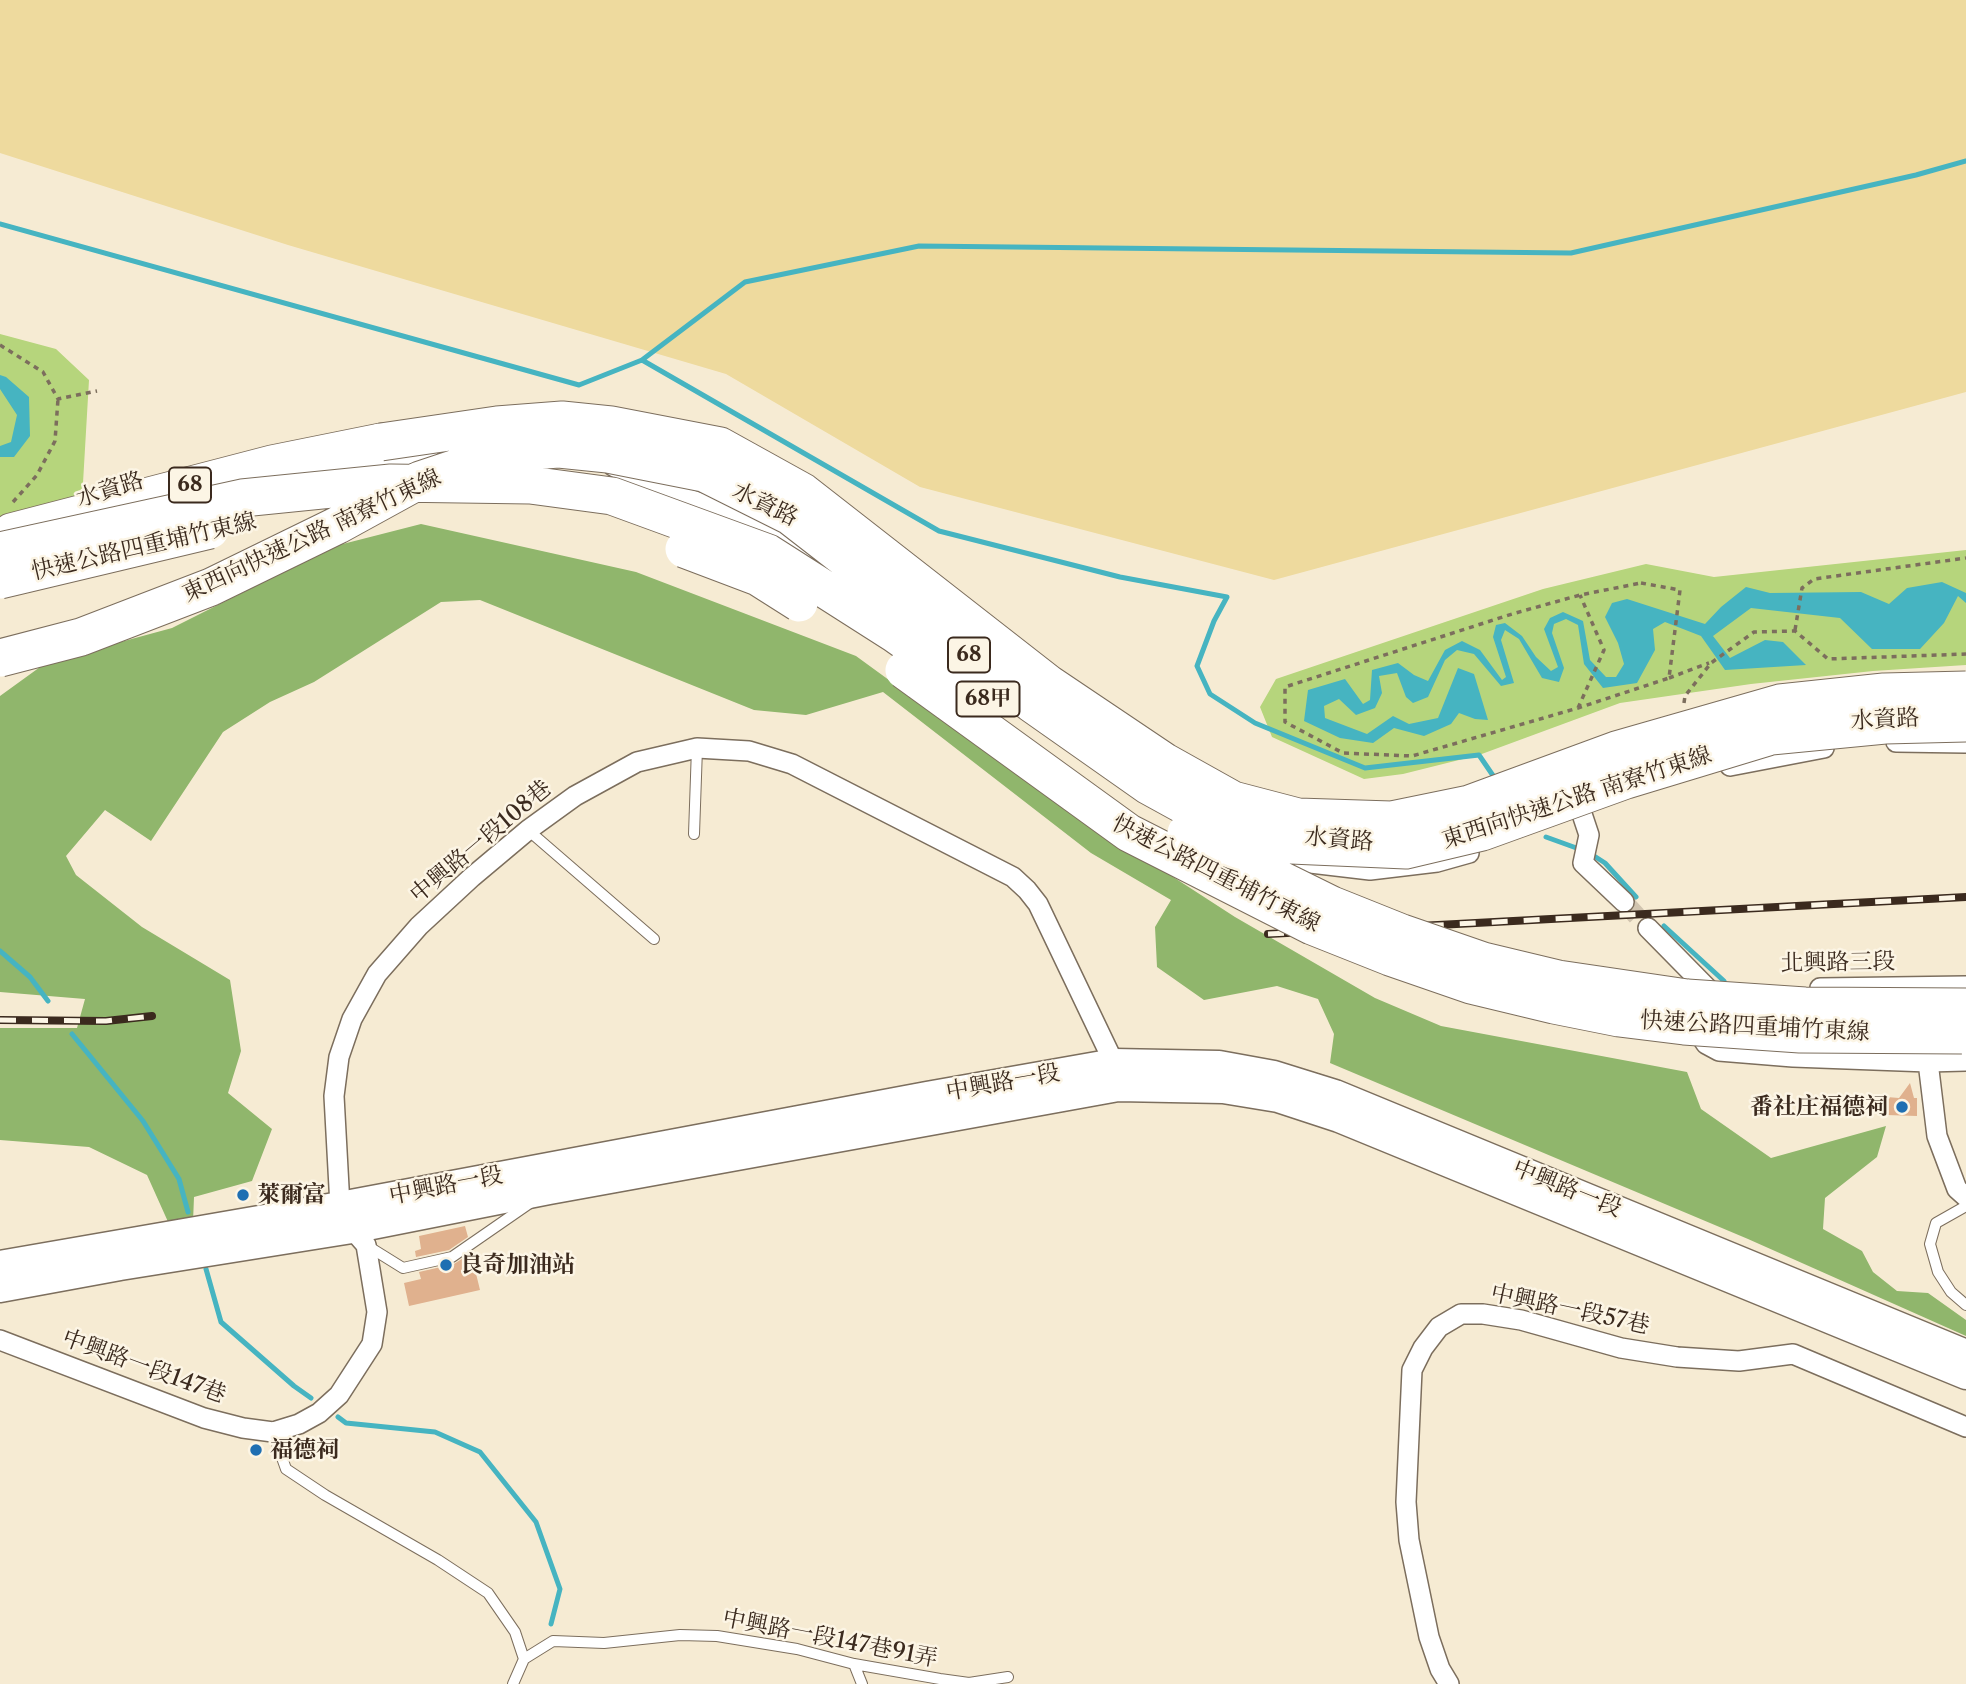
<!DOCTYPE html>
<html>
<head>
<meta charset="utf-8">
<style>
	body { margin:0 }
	canvas { display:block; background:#f6ebd3 }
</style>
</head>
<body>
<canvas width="1966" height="1684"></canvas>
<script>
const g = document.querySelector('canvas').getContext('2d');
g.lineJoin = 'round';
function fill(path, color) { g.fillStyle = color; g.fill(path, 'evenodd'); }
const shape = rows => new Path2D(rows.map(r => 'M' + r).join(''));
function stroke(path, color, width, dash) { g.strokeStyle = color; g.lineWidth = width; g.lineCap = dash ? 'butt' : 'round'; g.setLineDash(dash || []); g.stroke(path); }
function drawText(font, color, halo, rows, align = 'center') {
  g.font = font + ' "Libre Caslon Text","Noto Serif TC",serif'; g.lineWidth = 5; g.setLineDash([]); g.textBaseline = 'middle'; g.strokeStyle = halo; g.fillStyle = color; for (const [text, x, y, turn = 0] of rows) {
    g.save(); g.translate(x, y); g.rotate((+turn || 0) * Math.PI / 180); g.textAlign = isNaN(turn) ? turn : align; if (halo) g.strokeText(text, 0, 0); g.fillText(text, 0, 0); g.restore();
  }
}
const green = shape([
	[0,334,56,349,89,380,82,500,0,525],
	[1966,550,1966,665,1873,671,1751,684,1620,703,1479,755,1403,774,1364,779,1272,737,1260,707,1276,679,1543,589,1646,564,1714,577]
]);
const forest = shape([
	[421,524,636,572,856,656,963,734,1133,851,1235,917,1375,998,1441,1026,1687,1072,1701,1109,1771,1158,1886,1126,1877,1157,1825,1198,1823,1229,1862,1251,1873,1272,1897,1291,1928,1293,1966,1320,1966,1336,1748,1239,1330,1063,1334,1034,1318,999,1277,986,1204,1000,1157,967,1155,927,1171,900,1091,853,883,692,806,715,754,710,480,600,441,602,314,682,270,702,223,732,151,841,105,810,66,856,76,875,142,927,230,980,241,1051,228,1093,272,1129,252,1181,194,1197,193,1222,169,1224,147,1175,89,1147,0,1140,0,1028,77,1028,85,999,0,992,0,696,47,662,172,628,335,546]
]);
const sand = shape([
	[0,0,1966,0,1966,392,1274,580,920,487,726,374,288,245,0,153]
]);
const water = shape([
	[0,375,6,377,29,397,30,436,14,457,0,457,0,446,11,442,17,415,0,389],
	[1942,582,1966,593,1966,603,1958,596,1944,623,1920,649,1872,649,1840,618,1751,608,1713,636,1730,658,1765,640,1783,642,1806,665,1725,670,1701,636,1665,622,1653,629,1655,650,1637,683,1603,688,1584,664,1578,625,1566,619,1554,624,1552,633,1564,668,1559,682,1542,678,1519,639,1505,630,1501,640,1514,683,1501,686,1474,654,1457,650,1445,660,1428,697,1413,703,1406,697,1397,673,1379,676,1382,693,1375,708,1356,715,1339,699,1324,706,1325,718,1367,734,1393,716,1409,724,1438,718,1458,668,1474,674,1488,720,1475,719,1459,713,1451,724,1424,736,1394,728,1373,743,1340,738,1304,721,1308,690,1345,679,1363,704,1370,700,1372,670,1398,663,1414,675,1428,681,1445,650,1462,641,1480,650,1502,680,1506,677,1493,637,1496,625,1505,623,1522,636,1536,657,1551,671,1558,667,1544,629,1550,618,1563,612,1583,621,1590,660,1606,677,1616,677,1624,664,1618,643,1605,617,1612,603,1627,599,1705,624,1721,607,1746,587,1770,593,1861,592,1889,604,1907,588]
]);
const stream = shape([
	[0,224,579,385,642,360,745,282,919,246,1571,253,1916,175,1966,161],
	[642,360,939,531,1120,577,1227,597,1214,621,1197,666,1210,694,1255,723,1365,768,1479,755,1494,777],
	[1546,837,1582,850],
	[1591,854,1605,863,1636,897],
	[1664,926,1724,981],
	[0,951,30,977,48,1001],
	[72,1034,143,1121,179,1179,188,1212],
	[206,1269,221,1322,294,1386,311,1398],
	[338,1417,346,1423,435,1432,480,1452,536,1522,560,1589,551,1624]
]);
const building = shape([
	[1910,1083,1914,1098,1917,1098,1917,1116,1886,1115,1887,1097,1899,1098],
	[465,1226,468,1237,449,1250,416,1257,415,1251,421,1249,419,1236],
	[471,1253,480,1290,409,1306,404,1283,421,1279,419,1272,454,1264]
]);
const streetTunnel = shape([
	[1624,902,1648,928]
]);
const path = shape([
	[0,345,43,372,58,399,97,391],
	[13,502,37,475,55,441,58,399],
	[1641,583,1680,590,1669,678,1578,708,1412,756,1343,753,1285,722,1285,687,1512,614,1580,595,1641,583],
	[1795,630,1802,588,1814,579,1966,558],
	[1669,678,1709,663],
	[1684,703,1685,696,1711,663,1754,632,1795,631,1828,659,1966,654],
	[1578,708,1604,650,1580,595]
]);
const lane = shape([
	[528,830,654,939],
	[694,834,697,748],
	[1966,1206,1936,1223,1930,1244,1938,1272,1951,1292,1966,1305],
	[366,1245,403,1268,452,1257,530,1203],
	[273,1432,286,1469,325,1495,438,1560,488,1593,515,1632,524,1659,513,1684],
	[524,1659,553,1641,604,1643,680,1635,717,1636,797,1649,854,1664,940,1679,969,1683,1008,1677],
	[854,1664,862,1684]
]);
const street = shape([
	[613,466,645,484,739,516,780,536,854,587],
	[323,470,360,466,428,452],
	[1896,742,1966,743],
	[1730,766,1824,748],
	[1574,790,1589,835,1583,863,1624,902],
	[1302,862,1370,870,1437,862,1469,853],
	[1648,928,1711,992],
	[1820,988,1966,986],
	[1702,1025,1702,1038,1706,1044,1719,1051,1793,1057,1928,1062,1966,1061],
	[1928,1062,1937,1136,1957,1189,1966,1197],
	[0,1340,204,1418,243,1428,273,1432,299,1424,319,1413,339,1395,372,1344,377,1312,366,1245,352,1229,340,1206,334,1096,339,1057,352,1019,377,974,419,926,472,877,528,830,575,796,637,762,697,748,749,751,792,764,1013,877,1027,890,1038,904,1114,1063],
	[1449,1684,1440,1669,1429,1637,1409,1540,1406,1502,1412,1370,1423,1348,1439,1327,1461,1314,1483,1314,1521,1320,1621,1348,1677,1357,1739,1361,1793,1354,1966,1427]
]);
const secondary = shape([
	[0,1265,340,1206,927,1096,1114,1063,1219,1065,1274,1075,1335,1094,1966,1354],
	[0,1288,120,1266,352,1229,549,1190,1118,1087,1223,1089,1278,1098,1339,1118,1966,1375]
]);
const highway = shape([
	[11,532,272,464,381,442]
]);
const rail = shape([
	[1268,934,1966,897],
	[0,1020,106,1021,152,1016]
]);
const highwayBridge = shape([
	[381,442,497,425,562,420,611,425,720,446,803,492,1049,684,1165,762,1233,800,1298,817,1391,820,1469,804,1616,750,1780,703,1884,692,1966,690],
	[684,549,758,577,799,603],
	[0,551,242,498,391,483,530,485,612,496,768,553,895,634,987,699],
	[0,580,210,530],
	[0,658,81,637,211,587,338,525,420,480,501,453,559,449,608,454,704,473,790,516,1031,703,1149,786,1220,825,1291,845,1406,850,1482,832,1626,780,1771,736,1885,725,1966,723],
	[904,670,1129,833,1312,926,1390,957,1471,985,1554,1005,1619,1018,1684,1026,1800,1034,1962,1035],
	[1186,833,1332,905,1402,933,1483,961,1558,979,1687,998,1805,1006,1966,1007]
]);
const markers = [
	[1902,1107,7,"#1f6fb2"],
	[243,1195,7,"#1f6fb2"],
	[446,1265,7,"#1f6fb2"],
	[256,1450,7,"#1f6fb2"]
];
const shields = [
	[190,485,42],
	[969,655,42],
	[988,699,63]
];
const shieldNames = [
	["68",190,485],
	["68",969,655],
	["68甲",988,699]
];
const streetNames = [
	["水資路",110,490,-17],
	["水資路",765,505,26],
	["東西向快速公路 南寮竹東線",312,536,-25],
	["快速公路四重埔竹東線",144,547,-13],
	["水資路",1885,720,-3],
	["東西向快速公路 南寮竹東線",1577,798,-18],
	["水資路",1339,840,5],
	["中興路一段108巷",481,842,-40],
	["快速公路四重埔竹東線",1216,874,27],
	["北興路三段",1838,963,-1],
	["快速公路四重埔竹東線",1755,1027,3],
	["中興路一段",1003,1083,-10],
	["中興路一段",446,1186,-11],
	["中興路一段",1567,1189,22],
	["中興路一段57巷",1570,1310,12],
	["中興路一段147巷",144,1367,20],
	["中興路一段147巷91弄",830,1639,11]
];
const poiNames = [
	["番社庄福德祠",1888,1107,"right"],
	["萊爾富",257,1195],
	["良奇加油站",460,1265],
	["福德祠",270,1450]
];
fill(green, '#b6d57c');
fill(forest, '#90b66c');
fill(sand, '#eeda9e');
fill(water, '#46b4c1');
stroke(stream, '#46b4c1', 5);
fill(building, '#e0b18e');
stroke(streetTunnel, '#d1c4af', 19, [19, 10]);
stroke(lane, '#7c6e5d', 12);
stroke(street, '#7c6e5d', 22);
stroke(secondary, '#7c6e5d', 31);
stroke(highway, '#7c6e5d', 39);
stroke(path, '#7c6e5d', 3.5, [5, 5]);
stroke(lane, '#fff', 10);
stroke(street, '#fff', 19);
stroke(secondary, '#fff', 28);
stroke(highway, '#fff', 37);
stroke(rail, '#3b2a1e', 8);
stroke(rail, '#fcf5e5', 5, [16]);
stroke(highwayBridge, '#7c6e5d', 39, []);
stroke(highwayBridge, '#fff', 37);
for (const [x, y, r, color] of markers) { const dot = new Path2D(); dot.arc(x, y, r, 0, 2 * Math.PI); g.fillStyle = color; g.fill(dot); stroke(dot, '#fcf5e5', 2.5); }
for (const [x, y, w] of shields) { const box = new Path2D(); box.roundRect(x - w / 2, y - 17.5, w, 35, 5); g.fillStyle = '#fcf5e5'; g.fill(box); stroke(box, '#3b2a1e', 2); }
drawText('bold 21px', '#3b2a1e', null, shieldNames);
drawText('23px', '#3b2a1e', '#fcf5e5', streetNames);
drawText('bold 23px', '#3b2a1e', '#fcf5e5', poiNames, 'left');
</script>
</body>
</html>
